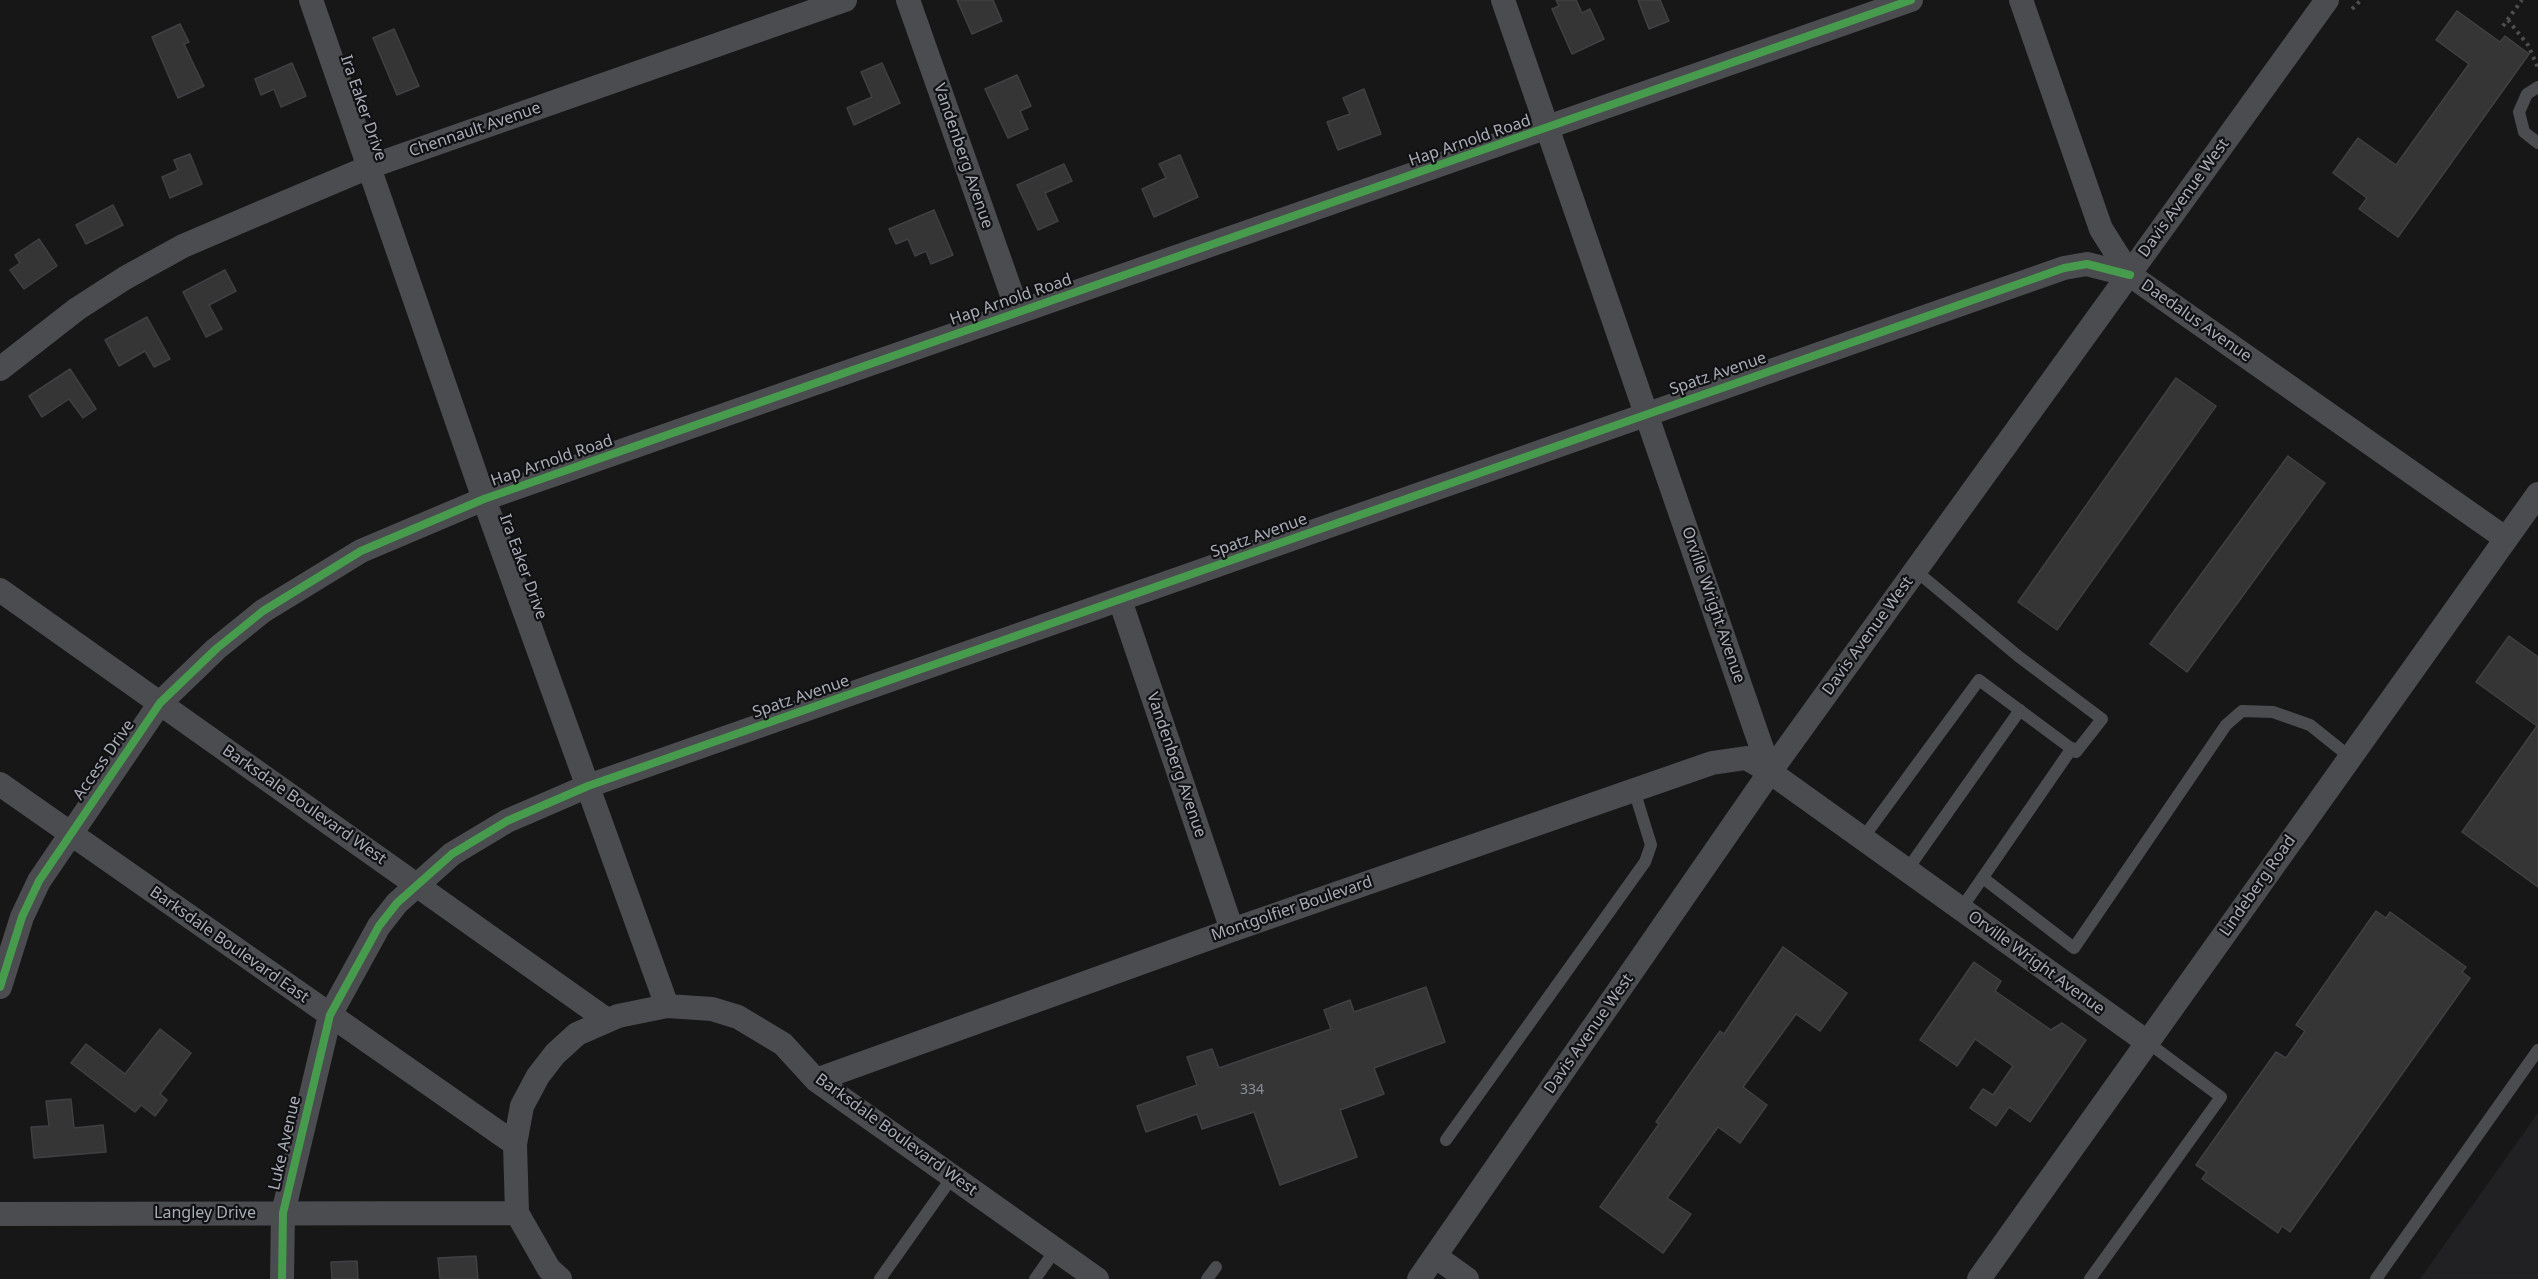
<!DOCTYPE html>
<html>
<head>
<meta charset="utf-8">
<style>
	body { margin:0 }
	canvas { display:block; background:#171717 }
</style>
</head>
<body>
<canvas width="2538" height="1279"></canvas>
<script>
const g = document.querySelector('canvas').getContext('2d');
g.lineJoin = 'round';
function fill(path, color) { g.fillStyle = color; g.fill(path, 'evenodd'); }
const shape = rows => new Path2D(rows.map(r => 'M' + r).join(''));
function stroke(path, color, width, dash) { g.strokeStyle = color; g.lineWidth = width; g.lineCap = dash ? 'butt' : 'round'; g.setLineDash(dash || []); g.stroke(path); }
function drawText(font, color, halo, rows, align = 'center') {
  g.font = font + ' "Noto Sans",sans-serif'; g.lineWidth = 4.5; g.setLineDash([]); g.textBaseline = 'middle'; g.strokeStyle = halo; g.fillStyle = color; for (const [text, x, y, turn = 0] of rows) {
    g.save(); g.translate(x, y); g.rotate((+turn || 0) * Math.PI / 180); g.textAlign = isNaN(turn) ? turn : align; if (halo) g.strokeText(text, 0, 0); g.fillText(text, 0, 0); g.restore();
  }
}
const built = shape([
	[2538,1113,2538,1279,2420,1279]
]);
const building = shape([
	[957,0,993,0,1002,21,972,34,957,0],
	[1556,0,1576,0,1582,13,1590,9,1604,39,1572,54,1552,9,1559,6,1556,0],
	[1638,0,1660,0,1669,21,1649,29,1638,0],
	[2457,11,2500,42,2505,36,2529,54,2398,237,2359,209,2367,198,2333,173,2358,138,2396,165,2469,64,2436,40,2457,11],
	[180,24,189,42,184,44,204,86,178,98,152,37,180,24],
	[394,29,419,86,397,95,373,38,394,29],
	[292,63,306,96,281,107,274,89,261,95,255,79,292,63],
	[882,63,900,103,854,125,847,108,872,97,861,72,882,63],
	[1017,75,1031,106,1020,111,1028,129,1008,138,985,89,1017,75],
	[1364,89,1381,134,1338,150,1327,122,1350,114,1343,98,1364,89],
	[190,154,202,184,170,198,162,177,178,170,174,160,190,154],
	[1180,155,1198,197,1154,217,1142,189,1166,178,1159,164,1180,155],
	[1064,164,1072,181,1045,193,1058,221,1038,230,1017,185,1064,164],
	[113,205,123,225,86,244,76,225,113,205],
	[934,210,953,255,931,264,926,251,915,256,908,239,896,244,889,229,934,210],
	[39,239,57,266,24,289,10,270,20,263,15,255,39,239],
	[225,270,236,291,209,305,222,329,206,337,183,292,225,270],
	[147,317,170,359,154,367,145,351,119,366,105,340,147,317],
	[70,369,96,409,83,418,69,399,42,417,29,396,70,369],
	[2176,378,2216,406,2057,630,2018,602,2176,378],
	[2288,456,2325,483,2187,672,2150,644,2288,456],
	[2509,636,2538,657,2538,887,2462,832,2537,726,2476,682,2509,636],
	[2376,911,2386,918,2390,912,2466,967,2462,972,2470,978,2290,1232,2282,1226,2278,1233,2202,1179,2207,1172,2196,1165,2276,1052,2286,1058,2305,1031,2296,1025,2376,911],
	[1783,947,1847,993,1820,1031,1796,1014,1743,1087,1767,1105,1740,1143,1718,1127,1667,1198,1691,1214,1663,1253,1600,1207,1659,1124,1656,1122,1720,1031,1724,1034,1783,947],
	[1974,962,2001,981,1995,991,2051,1030,2062,1023,2086,1040,2030,1122,2009,1107,1996,1126,1970,1108,1983,1089,1993,1095,2013,1066,1975,1039,1957,1066,1920,1040,1974,962],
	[1426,987,1445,1042,1374,1068,1384,1094,1340,1110,1357,1157,1280,1185,1254,1112,1202,1129,1197,1114,1146,1132,1137,1106,1197,1085,1187,1057,1212,1049,1219,1068,1331,1029,1324,1010,1350,1000,1354,1012,1426,987],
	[160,1029,191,1053,160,1094,167,1100,155,1116,141,1105,135,1112,71,1063,86,1044,125,1074,160,1029],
	[71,1099,74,1128,103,1125,106,1152,34,1158,31,1127,49,1126,46,1101,71,1099],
	[476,1256,478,1279,440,1279,438,1258,476,1256],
	[357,1261,358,1279,332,1279,331,1262,357,1261]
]);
const path = shape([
	[2352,9,2361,0],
	[2508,20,2528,45,2538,68],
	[2503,26,2522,0]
]);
const lane = shape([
	[2538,87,2527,94,2519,112,2524,132,2538,143],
	[1863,838,1979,680,2076,752,2102,719,2018,656,1916,571],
	[1907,870,2020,710],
	[1983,878,2074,948,2226,725,2242,711,2273,712,2310,725,2350,757],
	[1961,909,2072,748],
	[1446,1140,1645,862,1651,845,1634,790],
	[880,1279,953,1176],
	[1035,1279,1056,1249],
	[1207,1279,1216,1267],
	[2090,1279,2221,1097,2147,1042],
	[2376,1279,2538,1050]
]);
const street = shape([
	[311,0,484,499,667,1006],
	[908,0,1018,312],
	[1503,0,1770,772,2147,1042],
	[2021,0,2101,229,2130,275,2505,538],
	[0,369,77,309,125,278,183,246,253,216,369,167,845,0],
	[0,590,607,1020],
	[1120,600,1232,930],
	[0,784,515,1144],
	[0,987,22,917,39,881,160,703,216,649,263,611,361,551,484,499,1911,0],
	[816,1080,1232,930,1712,763,1746,758,1770,772],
	[0,1214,517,1213],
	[1435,1256,1467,1279],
	[282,1279,283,1213,330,1015,379,926,397,903,452,854,507,821,588,786,2064,268,2087,264,2130,275],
	[560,1279,549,1269,517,1213,515,1144,522,1106,538,1076,555,1054,577,1034,618,1016,667,1006,712,1009,738,1017,783,1044,816,1080,1097,1279],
	[1419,1279,1770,772,2327,0],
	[1979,1279,2538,494]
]);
const cycleway = shape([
	[0,987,22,917,39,881,160,703,216,649,263,611,361,551,484,499,1911,0],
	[282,1279,283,1213,330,1015,379,926,397,903,452,854,507,821,588,786,2064,268,2087,264,2130,275]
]);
const numberNames = [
	["334",1252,1090]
];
const streetNames = [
	["Ira Eaker Drive",363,108,71],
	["Chennault Avenue",475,130,-19],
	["Hap Arnold Road",1470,141,-19],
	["Vandenberg Avenue",963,156,71],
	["Davis Avenue West",2184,198,-54],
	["Hap Arnold Road",1011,300,-19],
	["Daedalus Avenue",2196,321,35],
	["Spatz Avenue",1718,374,-19],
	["Hap Arnold Road",552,461,-19],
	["Spatz Avenue",1259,536,-20],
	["Ira Eaker Drive",523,567,70],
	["Orville Wright Avenue",1713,605,71],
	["Davis Avenue West",1868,636,-54],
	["Spatz Avenue",801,697,-19],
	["Access Drive",104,760,-55],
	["Vandenberg Avenue",1176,765,71],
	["Barksdale Boulevard West",304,805,35],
	["Lindeberg Road",2258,886,-55],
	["Montgolfier Boulevard",1292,909,-19],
	["Barksdale Boulevard East",229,945,35],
	["Orville Wright Avenue",2036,963,36],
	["Davis Avenue West",1589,1034,-55],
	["Barksdale Boulevard West",896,1135,36],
	["Luke Avenue",285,1143,-77],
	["Langley Drive",205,1213]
];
fill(built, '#212123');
fill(building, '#353536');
stroke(building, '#3f4043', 1.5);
stroke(path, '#4d4e52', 4, [3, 4.5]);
stroke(lane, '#4b4c50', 12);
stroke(street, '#4b4c50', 24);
stroke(cycleway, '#469c4c', 8);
drawText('14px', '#8b8f98', null, numberNames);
drawText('16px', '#a8adb8', '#111113', streetNames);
</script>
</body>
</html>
